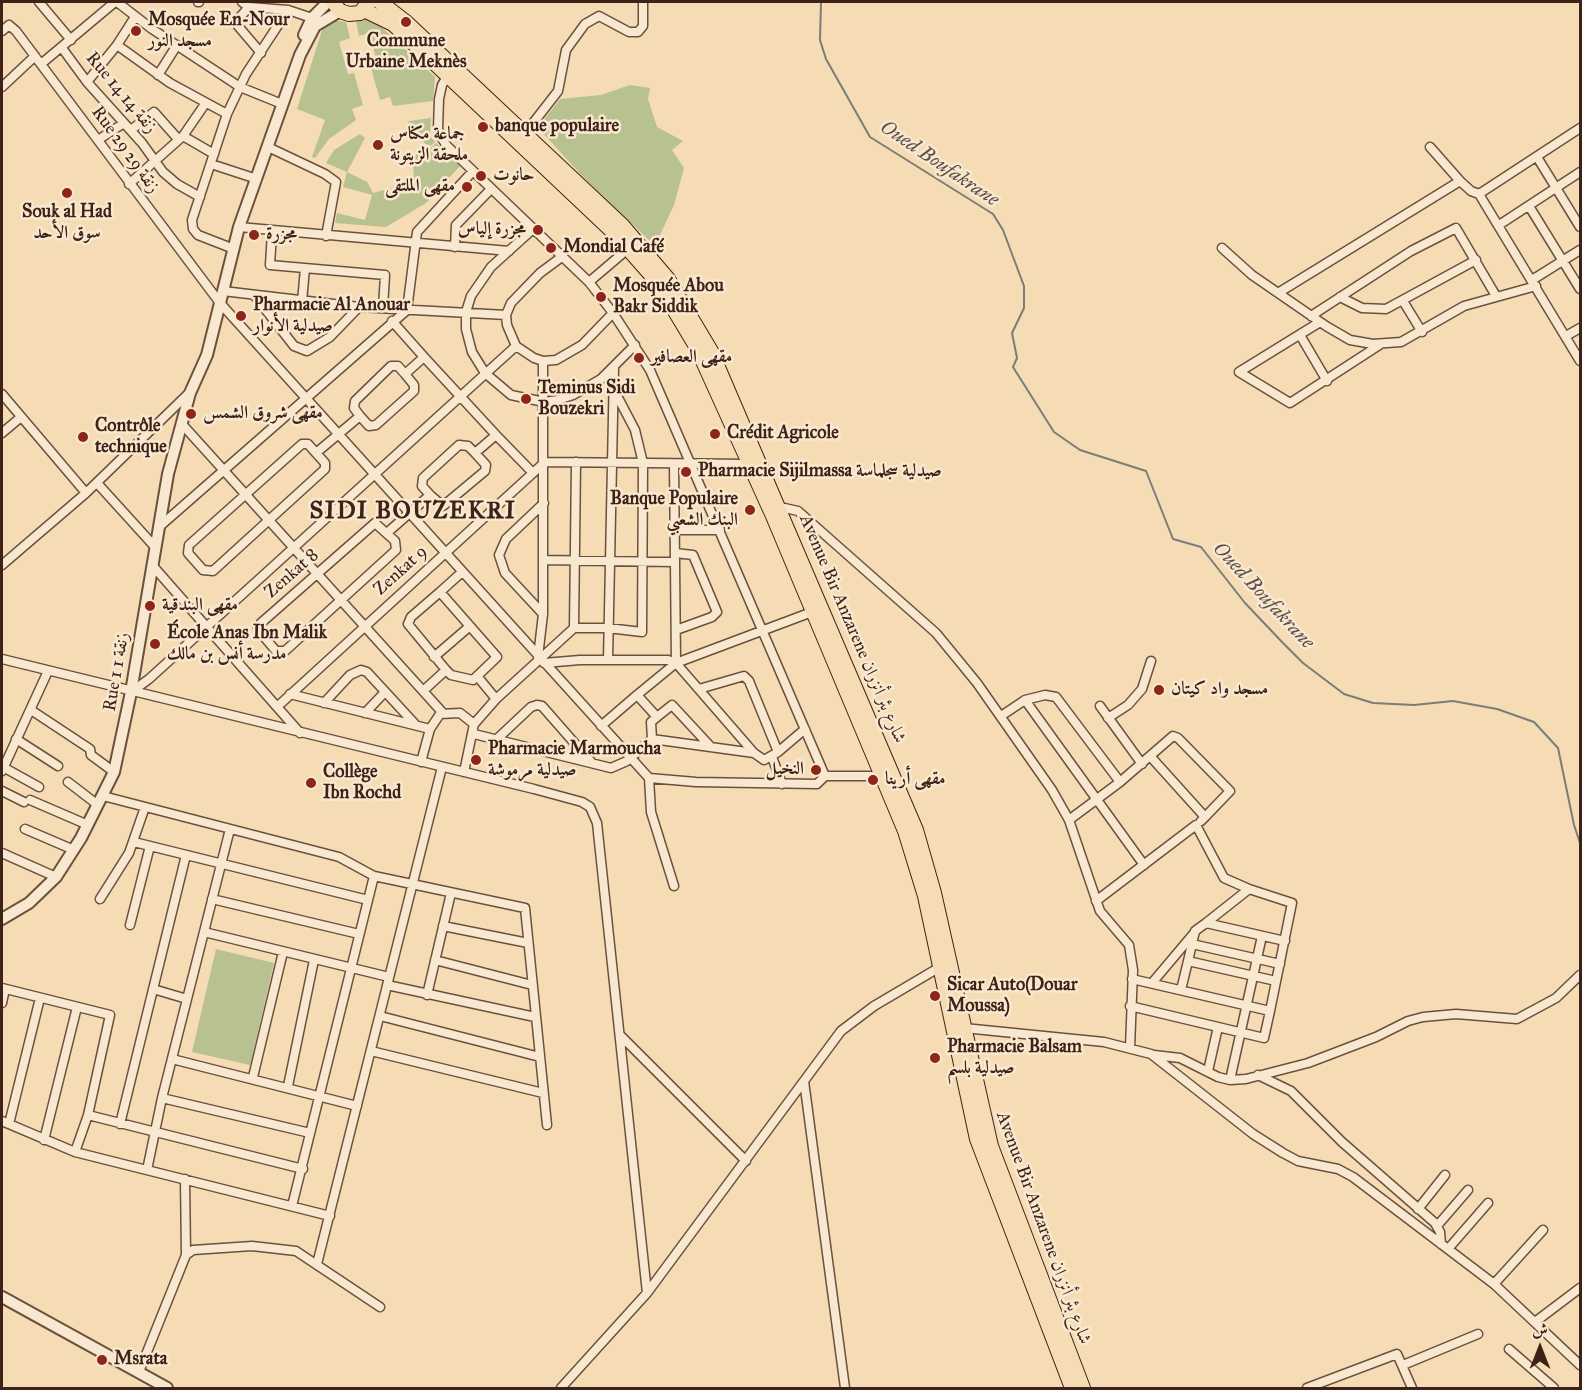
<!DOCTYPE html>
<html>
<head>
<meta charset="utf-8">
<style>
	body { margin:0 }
	#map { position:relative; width:1582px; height:1390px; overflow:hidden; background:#f5dcb5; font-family:"IM FELL Great Primer",Amiri,serif }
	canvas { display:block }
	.frame { position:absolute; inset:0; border:3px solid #3f2217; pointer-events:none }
	.north { position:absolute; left:1510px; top:1318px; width:60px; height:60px; -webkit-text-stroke:4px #f8e8cf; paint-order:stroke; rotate:0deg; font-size:16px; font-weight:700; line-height:24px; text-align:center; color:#3f2217 }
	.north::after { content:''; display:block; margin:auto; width:21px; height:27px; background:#3f2217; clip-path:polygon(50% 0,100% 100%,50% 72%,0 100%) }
</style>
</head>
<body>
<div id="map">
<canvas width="1582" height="1390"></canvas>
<div class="frame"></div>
<div class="north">ش</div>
</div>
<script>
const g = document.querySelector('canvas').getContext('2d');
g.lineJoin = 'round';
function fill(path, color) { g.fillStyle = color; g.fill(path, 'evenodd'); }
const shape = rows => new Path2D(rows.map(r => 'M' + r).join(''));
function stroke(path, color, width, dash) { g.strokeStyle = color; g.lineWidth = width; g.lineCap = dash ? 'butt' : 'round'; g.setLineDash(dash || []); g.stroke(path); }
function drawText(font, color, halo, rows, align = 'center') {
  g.font = font + ' "IM FELL Great Primer",Amiri,serif'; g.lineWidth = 5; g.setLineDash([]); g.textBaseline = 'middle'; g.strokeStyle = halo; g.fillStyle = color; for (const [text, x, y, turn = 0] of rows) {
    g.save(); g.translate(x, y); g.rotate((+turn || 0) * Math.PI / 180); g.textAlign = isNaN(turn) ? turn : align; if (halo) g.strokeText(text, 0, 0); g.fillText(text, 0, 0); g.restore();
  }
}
const green = shape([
	[372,18,435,77,433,101,393,106,390,97,380,100,371,68,378,65,369,33,359,36,356,21],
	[332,20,346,22,350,38,339,42,348,74,354,73,363,105,352,109,356,120,329,139,315,158,312,157,325,120,297,109,324,24,333,24],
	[630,85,650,88,648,99,657,127,683,141,672,150,684,168,674,205,659,237,652,243,584,178,540,130,540,125,560,99,601,95],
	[431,118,430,136,435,142,430,146,404,132,409,121],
	[360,134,365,138,347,172,367,182,373,193,414,182,413,161,418,151,424,154,436,143,460,166,426,203,386,227,335,223,337,213,365,220,372,195,343,187,347,172,326,163,334,150],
	[216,949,274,963,250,1065,192,1052]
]);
const stream = shape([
	[821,2,820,40,826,59,870,137,993,214,1003,230,1024,286,1024,308,1012,333,1017,358,1013,367,1054,432,1080,450,1146,471,1173,539,1201,547,1245,603,1283,643,1303,663,1344,694,1373,703,1414,705,1453,701,1497,709,1534,722,1558,748,1574,825,1580,843]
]);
const minor = shape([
	[39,2,71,40],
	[117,2,152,29,240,87,282,104],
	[198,2,199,2],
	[242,2,249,7,288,10,312,18],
	[249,7,241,16,238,26,261,53],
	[2,31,9,25,16,31,220,303,649,778,651,812,674,886],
	[117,45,170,83,227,114],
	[62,48,87,82,142,143,163,172,177,184,200,197],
	[41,64,115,2],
	[450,72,442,85,439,99,438,129,441,137,447,146,589,282,613,313,650,370,825,776,882,776],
	[158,75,177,45],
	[87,82,117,45,135,17],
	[2,87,35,56],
	[1580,128,1479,194,1580,361],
	[131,130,154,112,178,139],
	[183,136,214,154],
	[523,136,558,91,566,50,585,24,599,16,629,32,638,32,643,26,643,2],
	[98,140,124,123],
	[268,147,325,174,336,182,326,236],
	[1430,147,1460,181],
	[1537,157,1580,227],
	[211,164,257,179],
	[129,184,183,136,205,104],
	[1529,206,1580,289],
	[1499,225,1580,172],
	[239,227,509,251],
	[533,229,491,267,471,296,466,312,466,329,472,352,485,373,511,395,544,402,558,400,573,395,601,379,635,345],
	[272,232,270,265,385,275,383,308],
	[455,247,456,225,491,189],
	[1222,248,1252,275,1326,326,1350,340,1373,344,1401,342,1464,306,1536,286],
	[234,249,198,235,193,229,192,220,227,114,246,74,288,10],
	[563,256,540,273,511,303,506,315,507,325,516,346,534,358,543,361,556,360,582,345,613,313],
	[1532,280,1580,250],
	[589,282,629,248],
	[223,291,359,307,506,315],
	[1278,293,1460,181,1471,191,1479,194],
	[255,296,294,346,307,351,330,337,359,307],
	[1340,297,1362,308,1386,309,1476,260],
	[1403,301,1422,332],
	[302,302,305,268],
	[1311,316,1411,251,1456,228,1496,296],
	[392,321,424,357],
	[1320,322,1239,372,1290,403,1381,344],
	[1300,335,1327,381],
	[1566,336,1580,328],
	[2,394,86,493],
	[360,416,354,408,355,401,391,366,398,366,405,374],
	[181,423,442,712],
	[2,433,21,417],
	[496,435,533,473],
	[316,453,325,463,325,469,213,571,203,570,188,553,189,545,302,444,308,444,316,453,360,416,369,426,376,425,414,391,414,385,405,374,424,357,496,435,475,453,486,465,485,471,443,506,430,495],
	[674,464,676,663],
	[97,483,155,547],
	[780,507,798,511,936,633,977,683,1052,790,1069,820,1100,911,1129,945,1133,970,1130,1048],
	[375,523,395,541,396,550,285,651,276,651,260,632,258,628,261,623,375,523],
	[159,527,407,310,417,232,473,171],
	[674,530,720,530],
	[388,532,430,495,422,486,423,478,459,445,468,446,475,453],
	[675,553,693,555,717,612,712,617,676,630],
	[543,560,674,562],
	[2,565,86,493,189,393],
	[152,565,300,733],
	[440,592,461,573],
	[543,614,505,573,499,555,506,539,544,503],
	[574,628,576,462],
	[434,657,470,626],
	[538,657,543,614,543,361],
	[2,659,534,789,582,802,590,807,597,823,647,1293],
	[608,660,614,367],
	[477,676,496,699],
	[699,689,744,676,749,681,778,752,764,760,754,753],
	[423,691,446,670,408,624,411,617,440,592,497,657,473,680,451,675,446,670],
	[131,692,149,679,516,346],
	[290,694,430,729],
	[637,695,676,663,812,612],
	[1025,700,1045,695,1056,697,1120,782],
	[324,703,350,675,361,670,367,672,414,723],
	[278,706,545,462,750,464],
	[1100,706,1142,764],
	[31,710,90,749,91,755,114,772],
	[365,713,385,692],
	[1001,716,1025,700,1144,865],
	[1108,718,1128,705,1142,689,1151,661],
	[601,726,637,695,657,717,672,705,710,746],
	[474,734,611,768,627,761,652,739,754,753,676,663,668,660,580,660,544,663],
	[16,739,58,766],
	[497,739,531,707,537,705,542,706,592,763],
	[652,739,651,722,657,717],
	[778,752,805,729],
	[1150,756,1205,817,1201,821],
	[772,757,782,784],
	[421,762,430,729,440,714,460,713,474,724],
	[3,767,39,787],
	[2,771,48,671],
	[464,772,474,724,496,699,574,628,608,628,642,632,643,463,635,430,613,388],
	[649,778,696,782,817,784,825,776],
	[68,782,98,805],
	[2,791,24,802],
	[103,796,339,857,374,876,525,908,547,1125],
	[30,800,88,825],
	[1069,820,1120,782,1173,736,1178,738,1230,791,1205,817],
	[25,829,74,850],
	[134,842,368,900],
	[2,853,56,877],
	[100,899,129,853,145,807],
	[212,899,359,934],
	[1096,901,1196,825,1224,878,1249,889,1292,903,1270,1011],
	[1206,923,1249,889],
	[130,925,150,846],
	[443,926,528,943],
	[204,932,389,977],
	[1192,944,1195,931,1206,923,1285,941],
	[435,960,532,985],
	[1188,961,1192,944,1280,964],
	[1152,983,1195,932],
	[387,985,535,1017],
	[2,988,110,1015,88,1115,75,1152],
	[153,989,187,999],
	[1181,990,1188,961,1276,981],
	[427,995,451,893],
	[2,1003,5,989],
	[1130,1006,1264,1038,1270,1011,1132,979],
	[380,1016,540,1057],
	[964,1028,1104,1042,1151,1054,1253,1134,1283,1153,1298,1161,1338,1169,1353,1177,1494,1284,1580,1365],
	[620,1035,746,1161],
	[371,1051,543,1093],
	[1154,1055,1180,1058,1218,1077,1230,1080,1246,1079,1308,1063,1376,1037,1408,1021,1423,1017,1456,1014,1517,1019,1556,998,1580,975],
	[172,1059,357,1106],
	[1208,1071,1218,1027],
	[1258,1075,1291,1091,1342,1142,1435,1223,1440,1232,1441,1244],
	[253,1077,283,952],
	[1230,1080,1262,936],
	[804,1081,845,1388],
	[288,1086,314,960],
	[162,1098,310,1133],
	[88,1115,303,1169],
	[2,1121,75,1152,330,1216],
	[9,1124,40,998],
	[120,1124,186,855],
	[44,1140,77,1007],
	[147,1170,162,1098,230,829],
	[185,1179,186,1255],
	[292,1206,374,876],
	[1418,1209,1445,1175],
	[1437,1226,1468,1190],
	[1448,1249,1488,1203],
	[317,1264,442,767],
	[1494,1284,1543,1230],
	[1535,1322,1580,1288],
	[1509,1349,1554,1388],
	[1403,1365,1478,1334],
	[139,1372,186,1255,193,1250,252,1246,296,1251,380,1307],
	[561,1388,647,1293,841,1031,874,1006,940,967],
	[1307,1388,1397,1354,1412,1388]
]);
const tertiary = shape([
	[304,35,312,18,328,2],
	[2,919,29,903,56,877,81,838,114,772,131,692,168,474,190,393,207,355,239,227,300,55,315,26,340,11],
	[2,1297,167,1388]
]);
const primary = shape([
	[333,2,340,11,349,14,360,13,369,2],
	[380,2,406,22,622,225,668,279,711,351,916,830,934,893,991,1146,1083,1388],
	[364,10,393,24,614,233,658,283,697,348,773,516,905,831,925,896,977,1139,1072,1388]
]);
const markers = [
	[406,22,6,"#8f2418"],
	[136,31,6,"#8f2418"],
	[483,127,6,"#8f2418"],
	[378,145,6,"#8f2418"],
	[481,176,6,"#8f2418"],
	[467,187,6,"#8f2418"],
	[67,193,6,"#8f2418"],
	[538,230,6,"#8f2418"],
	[254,235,6,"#8f2418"],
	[551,248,6,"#8f2418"],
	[601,297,6,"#8f2418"],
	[241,316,6,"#8f2418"],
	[639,358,6,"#8f2418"],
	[526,399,6,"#8f2418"],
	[191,414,6,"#8f2418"],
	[715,434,6,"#8f2418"],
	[83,437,6,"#8f2418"],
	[686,472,6,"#8f2418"],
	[750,510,6,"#8f2418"],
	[150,606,6,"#8f2418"],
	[155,644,6,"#8f2418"],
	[1159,690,6,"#8f2418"],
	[476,760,6,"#8f2418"],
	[816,770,6,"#8f2418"],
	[873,780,6,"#8f2418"],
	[311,783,6,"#8f2418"],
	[935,996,6,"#8f2418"],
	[935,1058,6,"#8f2418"],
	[102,1360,6,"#8f2418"]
];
const poiNames = [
	["Mosquée En-Nour",148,21],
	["مسجد النور",148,42],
	["Commune",406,42,"center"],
	["Urbaine Meknès",406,63,"center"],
	["banque populaire",495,127],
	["جماعة مكناس",390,135],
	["ملحقة الزيتونة",390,156],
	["حانوت",493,176],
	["مقهى الملتقى",455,187,"right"],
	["Souk al Had",67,213,"center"],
	["سوق الأحد",67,234,"center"],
	["مجزرة إلياس",526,230,"right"],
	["مجزرة",266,235],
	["Mondial Café",563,248],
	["Mosquée Abou",613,287],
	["Bakr Siddik",613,308],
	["Pharmacie Al Anouar",253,306],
	["صيدلية الأنوار",253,327],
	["مقهى العصافير",651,358],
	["Teminus Sidi",538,389],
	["Bouzekri",538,410],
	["مقهى شروق الشمس",203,414],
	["Contrôle",95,427],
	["technique",95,448],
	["Crédit Agricole",727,434],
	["Pharmacie Sijilmassa صيدلية سجلماسة",698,472],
	["Banque Populaire",738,500,"right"],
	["البنك الشعبي",738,521,"right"],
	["مقهى البندقية",162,606],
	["École Anas Ibn Malik",167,634],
	["مدرسة أنس بن مالك",167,655],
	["مسجد واد كيتان",1171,690],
	["Pharmacie Marmoucha",488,750],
	["صيدلية مرموشة",488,771],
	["النخيل",804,770,"right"],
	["Collège",323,773],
	["Ibn Rochd",323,794],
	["مقهى أرينا",885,780],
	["Sicar Auto(Douar",947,986],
	["Moussa)",947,1007],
	["Pharmacie Balsam",947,1048],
	["صيدلية بلسم",947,1069],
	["Msrata",114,1360]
];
const streetNames = [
	["Rue 14 زنقة 14",121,93,50],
	["Rue 29 زنقة 29",125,150,54],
	["Zenkat 9",401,571,-42],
	["Zenkat 8",292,574,-41],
	["Avenue Bir Anzarene شارع بئر أنزران",852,629,67],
	["Rue 1 زنقة 1",117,672,-80],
	["Avenue Bir Anzarene شارع بئر أنزران",1043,1228,70]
];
const waterNames = [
	["Oued Boufakrane",939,164,34],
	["Oued Boufakrane",1263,596,47]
];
const districtNames = [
	["SIDI BOUZEKRI",413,512]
];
fill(green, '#b8c190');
stroke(stream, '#7a7d78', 2);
stroke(minor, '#6c503e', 11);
stroke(tertiary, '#6c503e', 14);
stroke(primary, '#3f2217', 16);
stroke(minor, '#f8e8cf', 8);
stroke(tertiary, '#f8e8cf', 10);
stroke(primary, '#f5dcb5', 14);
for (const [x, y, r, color] of markers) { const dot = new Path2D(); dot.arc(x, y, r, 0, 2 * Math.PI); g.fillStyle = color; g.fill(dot); stroke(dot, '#f8e8cf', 2); }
drawText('bold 18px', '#3f2217', '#f8e8cf', poiNames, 'left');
drawText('18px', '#3f2217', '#f8e8cf', streetNames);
drawText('italic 20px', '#5c4f48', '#f8e8cf', waterNames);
g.letterSpacing = '1.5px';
drawText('bold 24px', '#3f2217', '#f8e8cf', districtNames);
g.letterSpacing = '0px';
</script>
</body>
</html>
